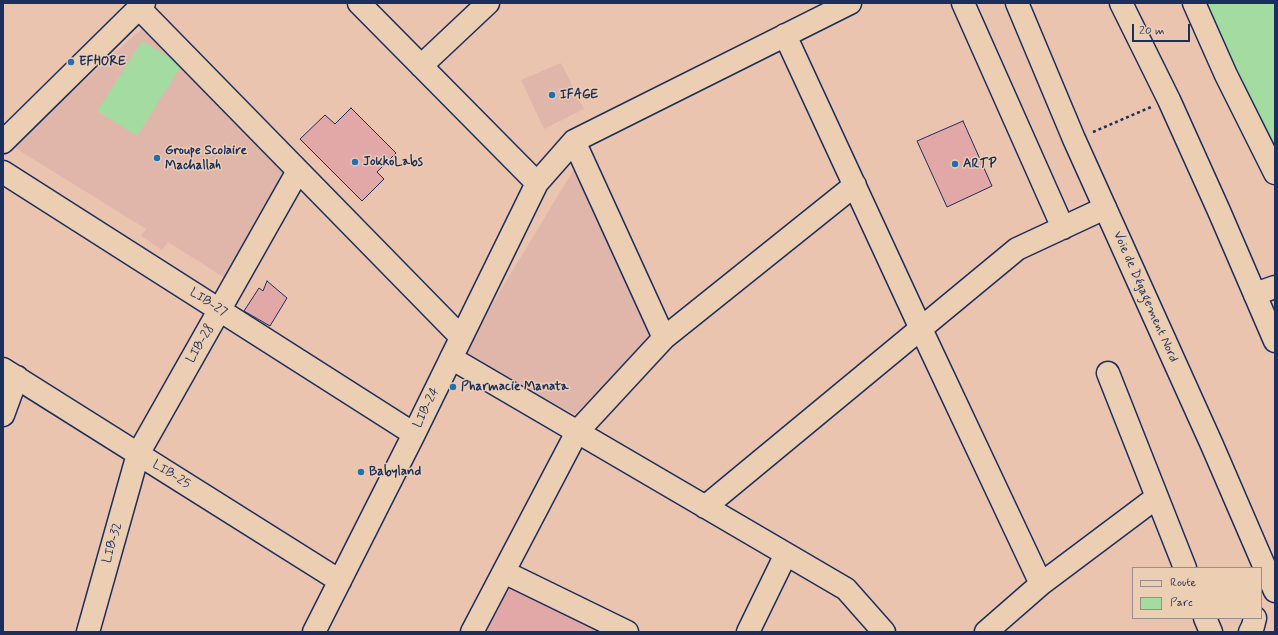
<!DOCTYPE html>
<html>
<head>
<meta charset="utf-8">
<style>
	body { margin:0 }
	#map { position:relative; width:1278px; height:635px; overflow:hidden; background:#ebc4b0; font-family:Mynerve,sans-serif }
	canvas { display:block }
	.frame { position:absolute; inset:0; border:4px solid #1b2f5e; pointer-events:none }
	.legend { position:absolute; left:1132px; top:567px; width:130px; height:52px; box-sizing:border-box; background:#ecceb2; border:1px solid #988e90; margin:0; padding:5px 7px; list-style:none; font-size:12px; color:#1b2f5e }
	.legend li { display:flex; align-items:center; gap:8px; height:20px }
	.legend b { width:20px; border:1px solid #988e90 }
	.scale { position:absolute; left:1132px; top:24px; width:58px; height:18px; box-sizing:border-box; border:2px solid #1b2f5e; border-top:0; padding-left:5px; font-size:12px; line-height:14px; white-space:nowrap; color:#1b2f5e; -webkit-text-stroke:3px #ecceb2; paint-order:stroke }
</style>
</head>
<body>
<div id="map">
<canvas width="1278" height="635"></canvas>
<div class="frame"></div>
<ul class="legend">
<li><b style="height:5px;background:#ecceb2"></b>Route</li>
<li><b style="height:11px;background:#a3dba0"></b>Parc</li>
</ul>
<div class="scale">20 m</div>
</div>
<script>
const g = document.querySelector('canvas').getContext('2d');
g.lineJoin = 'round';
function fill(path, color) { g.fillStyle = color; g.fill(path, 'evenodd'); }
const shape = rows => new Path2D(rows.map(r => 'M' + r).join(''));
function stroke(path, color, width, dash) { g.strokeStyle = color; g.lineWidth = width; g.lineCap = dash ? 'butt' : 'round'; g.setLineDash(dash || []); g.stroke(path); }
function drawText(font, color, halo, rows, align = 'center') {
  g.font = font + ' Mynerve,sans-serif'; g.lineWidth = 3; g.setLineDash([]); g.textBaseline = 'middle'; g.strokeStyle = halo; g.fillStyle = color; for (const [text, x, y, turn = 0] of rows) {
    g.save(); g.translate(x, y); g.rotate((+turn || 0) * Math.PI / 180); g.textAlign = isNaN(turn) ? turn : align; if (halo) g.strokeText(text, 0, 0); g.fillText(text, 0, 0); g.restore();
  }
}
const built = shape([
	[148,23,295,170,225,278,168,242,162,250,141,236,146,229,12,146],
	[561,63,584,109,544,129,521,80],
	[577,164,656,335,575,414,461,356]
]);
const green = shape([
	[1200,3,1275,3,1275,158],
	[142,41,182,65,137,136,97,111]
]);
const building = shape([
	[351,108,396,153,377,172,384,179,362,201,300,139,325,115,335,124,351,108],
	[963,121,992,186,947,207,917,141,963,121],
	[267,281,287,298,270,326,244,311,259,288,263,291,267,281],
	[504,572,627,632,472,632,504,572]
]);
const path = shape([
	[1093,132,1151,107]
]);
const minor = shape([
	[359,3,537,183],
	[963,3,1063,228],
	[1194,3,1226,75,1275,173],
	[139,8,461,337],
	[785,35,921,329,1041,584],
	[421,66,488,3],
	[574,141,664,338],
	[3,142,144,3],
	[3,172,414,434],
	[1255,294,1275,287],
	[451,358,846,589,884,632],
	[3,369,340,581],
	[1108,373,1185,568],
	[3,415,17,377],
	[705,507,1017,249,1105,208],
	[504,572,627,632],
	[1205,618,1211,632],
	[88,632,138,454,298,171],
	[314,632,414,434,537,183,574,141,850,3],
	[472,632,577,432,664,338,855,185],
	[748,632,786,554],
	[986,632,1041,584,1157,497],
	[1250,632,1253,626,1255,618]
]);
const highway = shape([
	[1017,3,1074,139,1212,445,1275,591],
	[1121,3,1169,100,1219,211,1275,341]
]);
const markers = [
	[71,62,4,"#1f6fb2"],
	[552,95,4,"#1f6fb2"],
	[157,158,4,"#1f6fb2"],
	[355,162,4,"#1f6fb2"],
	[955,164,4,"#1f6fb2"],
	[453,387,4,"#1f6fb2"],
	[361,472,4,"#1f6fb2"]
];
const poiNames = [
	["EFHORE",79,62],
	["IFAGE",560,95],
	["Groupe Scolaire",165,151],
	["Machallah",165,166],
	["JokkoLabs",363,162],
	["ARTP",963,164],
	["Pharmacie Manata",461,387],
	["Babyland",369,472]
];
const streetNames = [
	["Voie de Dégagement Nord",1145,297,66],
	["LIB-27",208,303,33],
	["LIB-28",201,344,-60],
	["LIB-24",427,408,-64],
	["LIB-25",171,475,32],
	["LIB-32",113,543,-74]
];
fill(built, '#e0b6aa');
fill(green, '#a3dba0');
fill(building, '#e1a8a7');
stroke(building, '#1b2f5e', 1);
stroke(minor, '#1b2f5e', 25);
stroke(highway, '#1b2f5e', 25);
stroke(path, '#1b2f5e', 2.5, [3, 3]);
stroke(minor, '#ecceb2', 22);
stroke(highway, '#ecceb2', 22);
for (const [x, y, r, color] of markers) { const dot = new Path2D(); dot.arc(x, y, r, 0, 2 * Math.PI); g.fillStyle = color; g.fill(dot); stroke(dot, '#ecceb2', 1.5); }
drawText('bold 13px', '#1b2f5e', '#ecceb2', poiNames, 'left');
drawText('13px', '#1b2f5e', '#ecceb2', streetNames);
</script>
</body>
</html>
